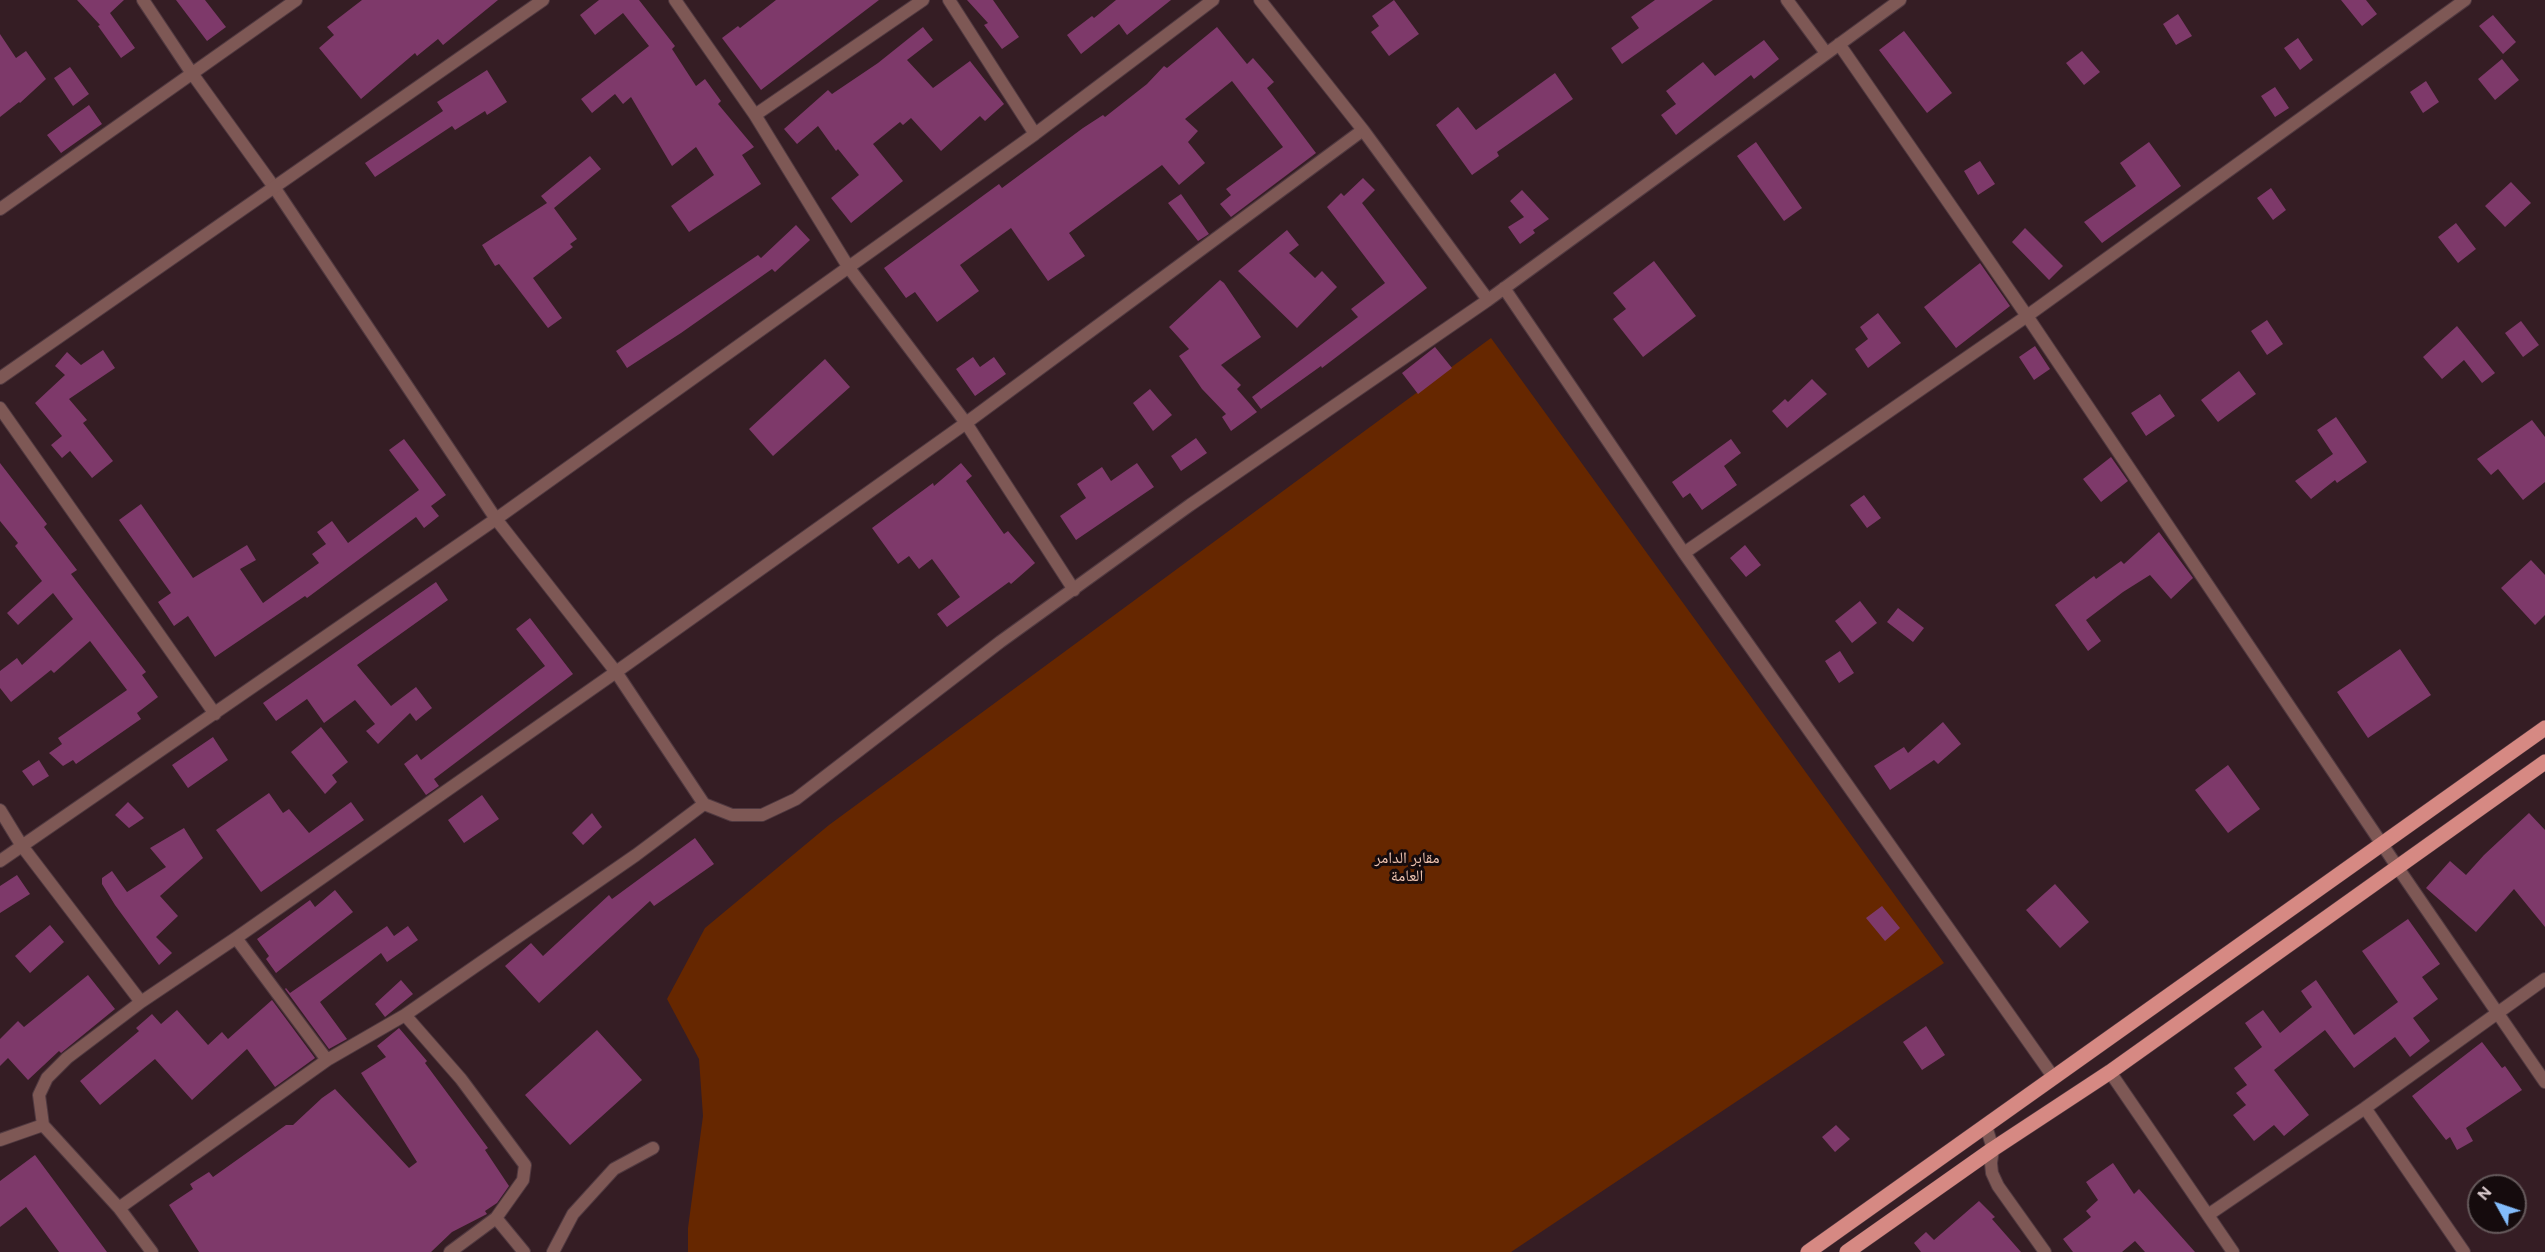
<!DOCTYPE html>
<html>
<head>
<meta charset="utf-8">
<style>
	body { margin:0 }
	#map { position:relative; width:2545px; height:1252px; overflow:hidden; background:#351d24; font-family:"DM Sans",sans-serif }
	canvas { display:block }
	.north { position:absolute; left:2467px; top:1174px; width:60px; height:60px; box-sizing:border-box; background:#150b0d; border:2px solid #65595b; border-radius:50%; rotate:310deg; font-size:16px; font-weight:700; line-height:24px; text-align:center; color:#ddcdd0 }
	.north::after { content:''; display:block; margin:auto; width:21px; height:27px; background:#83bcfb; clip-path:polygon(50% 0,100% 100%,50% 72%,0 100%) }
</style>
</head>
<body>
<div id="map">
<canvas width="2545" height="1252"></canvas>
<div class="north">N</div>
</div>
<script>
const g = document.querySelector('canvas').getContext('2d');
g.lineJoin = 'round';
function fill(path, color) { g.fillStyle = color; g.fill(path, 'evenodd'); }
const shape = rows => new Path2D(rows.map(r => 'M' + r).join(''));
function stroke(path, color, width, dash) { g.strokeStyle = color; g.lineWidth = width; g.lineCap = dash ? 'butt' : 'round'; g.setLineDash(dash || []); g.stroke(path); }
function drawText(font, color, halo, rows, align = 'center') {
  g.font = font + ' "DM Sans","Noto Naskh Arabic",sans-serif'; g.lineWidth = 6; g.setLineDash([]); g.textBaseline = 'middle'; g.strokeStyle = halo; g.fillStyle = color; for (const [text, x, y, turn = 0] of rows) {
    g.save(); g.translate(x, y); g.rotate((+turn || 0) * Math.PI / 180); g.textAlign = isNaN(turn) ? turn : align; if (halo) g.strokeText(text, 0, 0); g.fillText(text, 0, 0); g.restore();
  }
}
const green = shape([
	[1491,338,1944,963,1511,1252,688,1252,688,1228,703,1116,699,1059,667,999,705,928,829,825]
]);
const building = shape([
	[77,0,124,0,110,13,135,48,121,58,98,26,100,25],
	[176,0,205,0,226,27,207,41],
	[362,0,498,0,443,45,438,39,417,56,415,53,361,99,319,48,334,35,327,27],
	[599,0,639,0,675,46,672,49,696,86,705,79,721,101,718,104,754,147,742,155,761,184,689,232,671,206,714,175,696,147,672,166,631,97,623,104,615,94,592,113,581,99,649,46,623,13,595,35,580,15],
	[776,0,879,0,761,90,722,38,738,26,740,28],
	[967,0,993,0,1019,37,1002,49,984,25,988,23],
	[1116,0,1171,0,1127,35,1119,24,1081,54,1067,35,1092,16,1094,18],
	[1394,0,1419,34,1389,56,1371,32,1379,26,1372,16],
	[1655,0,1713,0,1622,64,1611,48,1639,28,1631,17],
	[2341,0,2366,0,2377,14,2362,26],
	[2178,14,2192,36,2176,45,2163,24],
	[2493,15,2516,42,2503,54,2479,26],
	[923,27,933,40,907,60,933,88,970,61,1004,104,985,121,980,116,941,151,911,118,903,125,900,122,873,144,903,181,851,223,831,198,859,175,838,149,836,151,818,126,797,144,784,129,828,90,832,94,878,63],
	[1217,27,1247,64,1253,58,1274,82,1267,88,1316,153,1231,217,1220,204,1231,195,1226,189,1283,147,1232,81,1185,119,1198,131,1188,142,1205,163,1179,185,1162,165,1069,233,1085,256,1048,281,1011,228,960,265,979,291,937,322,915,292,906,298,884,268,999,184,1002,188,1083,128,1103,115,1105,117,1147,84,1164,66,1167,68],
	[1904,31,1952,93,1927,113,1879,50],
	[0,34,16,58,26,51,46,79,20,103,19,102,0,117],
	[2298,38,2313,60,2300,70,2284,48],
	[1764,40,1779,59,1754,79,1751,75,1676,135,1661,115,1676,104,1666,91,1703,62,1715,76],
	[2082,51,2100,72,2084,85,2066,63],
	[2502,59,2519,80,2495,100,2478,79],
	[70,67,89,94,73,106,54,78],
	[487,70,507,102,487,115,485,111,455,130,452,126,375,177,365,163,443,111,437,102],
	[1555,73,1573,99,1497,152,1499,156,1472,175,1436,125,1458,107,1476,130],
	[2426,81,2439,102,2423,113,2410,92],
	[2275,87,2289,108,2275,117,2261,96],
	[89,105,102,124,61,153,47,135],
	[1756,142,1802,208,1784,221,1737,156],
	[2149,142,2181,186,2102,243,2084,222,2136,186,2120,163],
	[590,156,601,169,554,208,577,239,570,244,573,247,533,278,562,318,548,328,499,264,495,266,482,245,547,203,541,196],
	[1980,161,1995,184,1978,195,1964,171],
	[1363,178,1375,190,1362,203,1427,288,1322,368,1321,366,1261,409,1252,397,1358,317,1351,309,1385,283,1327,207,1341,193,1344,196],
	[2511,182,2531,203,2505,227,2485,206],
	[2271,188,2286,210,2273,220,2257,198],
	[1522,190,1549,219,1533,230,1535,233,1520,244,1508,227,1524,217,1510,201],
	[1181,194,1209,234,1198,241,1168,203],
	[2456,223,2476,249,2458,263,2438,237],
	[796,225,810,240,775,272,772,269,681,333,627,368,616,351,758,255,761,258],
	[2025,228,2063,266,2049,280,2012,242],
	[1287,230,1299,245,1289,253,1315,278,1322,271,1337,287,1297,328,1238,271],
	[1654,261,1696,316,1643,357,1613,319,1626,309,1613,293],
	[1980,263,2010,306,1956,348,1924,307],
	[1220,280,1224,283,1261,337,1221,365,1241,385,1237,389,1257,412,1231,431,1222,417,1226,414,1202,389,1179,356,1189,349,1169,327],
	[1878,313,1901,343,1868,368,1855,349,1868,339,1860,327],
	[2267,320,2283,344,2267,355,2251,331],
	[2521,321,2539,345,2523,357,2505,333],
	[2457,326,2495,373,2482,383,2464,360,2442,379,2423,357],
	[2035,346,2050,369,2034,380,2019,357],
	[1435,347,1452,368,1418,394,1402,373],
	[103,350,115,368,69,399,87,420,83,423,113,461,92,478,70,451,62,458,51,445,62,436,35,403,65,375,55,366,67,352,81,365],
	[973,357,980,367,994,357,1006,374,975,396,956,369],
	[825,359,850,387,773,456,749,429],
	[2239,371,2256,394,2218,422,2201,400],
	[1812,379,1827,394,1787,428,1772,411,1785,399,1788,402],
	[1150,389,1172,415,1153,431,1133,403],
	[2160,394,2175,416,2146,436,2131,413],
	[2336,417,2367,462,2337,483,2335,480,2311,499,2295,481,2333,454,2317,430],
	[2532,420,2545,437,2545,482,2523,500,2498,469,2491,475,2477,459],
	[1196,438,1207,453,1181,471,1171,456],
	[404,439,446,495,431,506,439,516,424,528,416,517,307,598,305,596,215,657,188,616,174,626,158,602,171,593,119,520,141,504,193,578,247,545,256,560,240,569,263,603,319,563,312,554,326,544,317,532,332,521,348,543,419,490,389,450],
	[1731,439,1741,453,1724,466,1737,485,1702,510,1690,493,1683,498,1672,482],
	[2111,457,2128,481,2101,502,2083,479],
	[0,463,47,524,44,527,77,570,71,574,146,672,142,675,158,697,137,713,141,719,76,764,73,760,63,766,49,753,62,744,58,738,127,690,90,641,54,673,51,670,11,702,0,688,0,671,17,658,22,665,73,619,53,593,18,625,7,613,42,581,15,546,18,543,0,521],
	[961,463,972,476,966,481,1004,534,1008,531,1035,563,1011,584,1009,582,947,627,937,614,960,597,932,559,919,569,909,556,898,564,872,528,933,483,934,486],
	[1137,463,1154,487,1076,540,1060,516,1086,498,1077,484,1102,467,1111,481],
	[1864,495,1881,518,1867,528,1850,505],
	[2159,532,2193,578,2171,599,2150,575,2123,592,2086,620,2101,641,2088,651,2055,605,2094,576,2096,579,2121,561,2124,564],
	[1745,545,1761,565,1746,577,1730,558],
	[2531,560,2545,575,2545,615,2535,625,2501,588],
	[436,582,448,600,357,665,391,706,416,687,432,708,416,721,410,713,378,744,366,731,375,724,355,700,324,723,307,699,276,721,263,703],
	[1860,601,1877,623,1852,643,1835,621],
	[1898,608,1924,628,1913,642,1887,622],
	[530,618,573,674,434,779,439,786,426,795,404,764,417,754,421,760,545,666,516,629],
	[2400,649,2431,695,2368,738,2337,692],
	[1840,651,1854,673,1839,683,1825,661],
	[1943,722,1961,744,1938,764,1934,760,1890,790,1874,766,1904,747,1908,753],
	[321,727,348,762,332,775,337,782,325,794,291,752],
	[213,737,228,760,188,788,172,765],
	[39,760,49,776,33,786,22,771],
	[2228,765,2260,809,2228,833,2195,790],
	[269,793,283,813,289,809,309,833,351,802,364,820,261,892,216,830],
	[482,795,499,819,464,843,448,820],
	[128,802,144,818,129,828,115,815],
	[592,813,602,827,583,845,572,833],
	[2529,813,2545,830,2545,927,2514,889,2476,932,2426,888,2450,861,2466,875,2484,855],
	[184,828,203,858,160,896,178,916,156,937,172,953,159,965,115,905,102,884,102,878,112,871,127,892,166,867,150,848],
	[695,838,714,864,654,906,650,901,539,1003,505,966,531,943,543,956,609,895,612,899],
	[17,875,30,894,0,913,0,886],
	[2055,884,2089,922,2060,948,2026,910],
	[335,890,353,912,276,973,266,959,269,956,257,939,310,900,315,907],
	[1882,906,1900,928,1885,941,1866,918],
	[2408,919,2440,964,2422,977,2438,999,2413,1018,2430,1041,2410,1057,2395,1037,2354,1068,2325,1030,2274,1070,2309,1115,2284,1136,2274,1125,2254,1141,2233,1115,2246,1105,2236,1093,2247,1085,2234,1068,2262,1047,2245,1023,2263,1010,2280,1033,2312,1007,2301,991,2316,980,2354,1035,2398,1002,2362,951],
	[50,925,64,942,30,973,15,956],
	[387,926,394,936,408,926,418,940,387,962,381,953,320,1002,347,1039,329,1049,285,989,286,988,290,993],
	[88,975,115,1009,61,1053,59,1051,28,1080,8,1058,0,1066,0,1039,18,1021,24,1027],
	[401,980,413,994,385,1017,375,1004],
	[272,1000,315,1058,275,1087,247,1049,192,1100,155,1059,100,1105,80,1081,139,1031,136,1028,152,1014,161,1024,177,1010,208,1045,222,1032,228,1039],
	[1926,1026,1945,1055,1922,1070,1903,1042],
	[399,1028,427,1061,425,1063,488,1148,485,1150,509,1186,497,1203,485,1211,487,1214,452,1232,431,1252,199,1252,169,1205,193,1189,190,1184,209,1172,213,1177,286,1125,293,1125,322,1098,335,1089,409,1168,417,1162,361,1073,386,1057,377,1046],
	[597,1030,642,1080,570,1145,525,1095],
	[2482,1042,2502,1068,2505,1066,2522,1090,2466,1128,2473,1141,2457,1150,2450,1137,2446,1140,2412,1096],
	[1836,1125,1850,1139,1835,1152,1822,1137],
	[35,1155,107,1252,59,1252,26,1207,0,1227,0,1181],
	[2113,1163,2134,1194,2139,1189,2195,1252,2145,1252,2135,1241,2122,1252,2073,1252,2063,1239,2091,1217,2086,1211,2098,1200,2086,1182],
	[1979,1201,1995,1217,1992,1219,2021,1252,1921,1252,1914,1243,1926,1232,1934,1240]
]);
const minor = shape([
	[143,0,191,72,274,187,496,519,616,672,704,804,732,815,762,815,796,799,1000,642,1190,505,1488,300,1900,0],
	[675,0,755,115,849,268,966,423,1074,590],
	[949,0,1035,134],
	[1260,0,1363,130,1488,300],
	[1787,0,1826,53],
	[1839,44,2027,316,2398,868,2545,1082],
	[755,115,923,0],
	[0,209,296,0],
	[1504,288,1684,553,2054,1078],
	[0,408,215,714],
	[1684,553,2027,316,2465,0],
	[0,810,22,846,141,1002],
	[0,861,496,519,1035,134,1213,0],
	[236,938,327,1060],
	[405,1015,461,1079,525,1165,523,1180,496,1218,450,1252],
	[2110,1072,2233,1252],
	[2365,1108,2464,1252],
	[1986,1126,1993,1149,1991,1163,1992,1173,1998,1186,2045,1252],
	[0,1140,43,1125],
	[119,1208,327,1060,405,1015,636,855,704,804],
	[2208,1215,2365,1108,2545,979],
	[496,1218,524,1252],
	[152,1252,119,1208,43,1125,39,1095,47,1078,67,1058,141,1002,236,938,616,672,966,423,1363,130],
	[553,1252,573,1214,614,1169,653,1148]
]);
const tertiary = shape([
	[0,378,543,0]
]);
const primary = shape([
	[1808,1252,2545,728],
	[1847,1252,1993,1149,2110,1072,2545,762]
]);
const parkNames = [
	["مقابر الدامر",1407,859],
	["العامة",1407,877]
];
fill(green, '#662700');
fill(building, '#7e396a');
stroke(minor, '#503940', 14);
stroke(tertiary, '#503940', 14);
stroke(primary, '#503940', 16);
stroke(minor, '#7e5855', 12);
stroke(tertiary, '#7e5855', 12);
stroke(primary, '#d68983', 15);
drawText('16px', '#f1c5b1', '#150b0d', parkNames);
</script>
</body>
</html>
